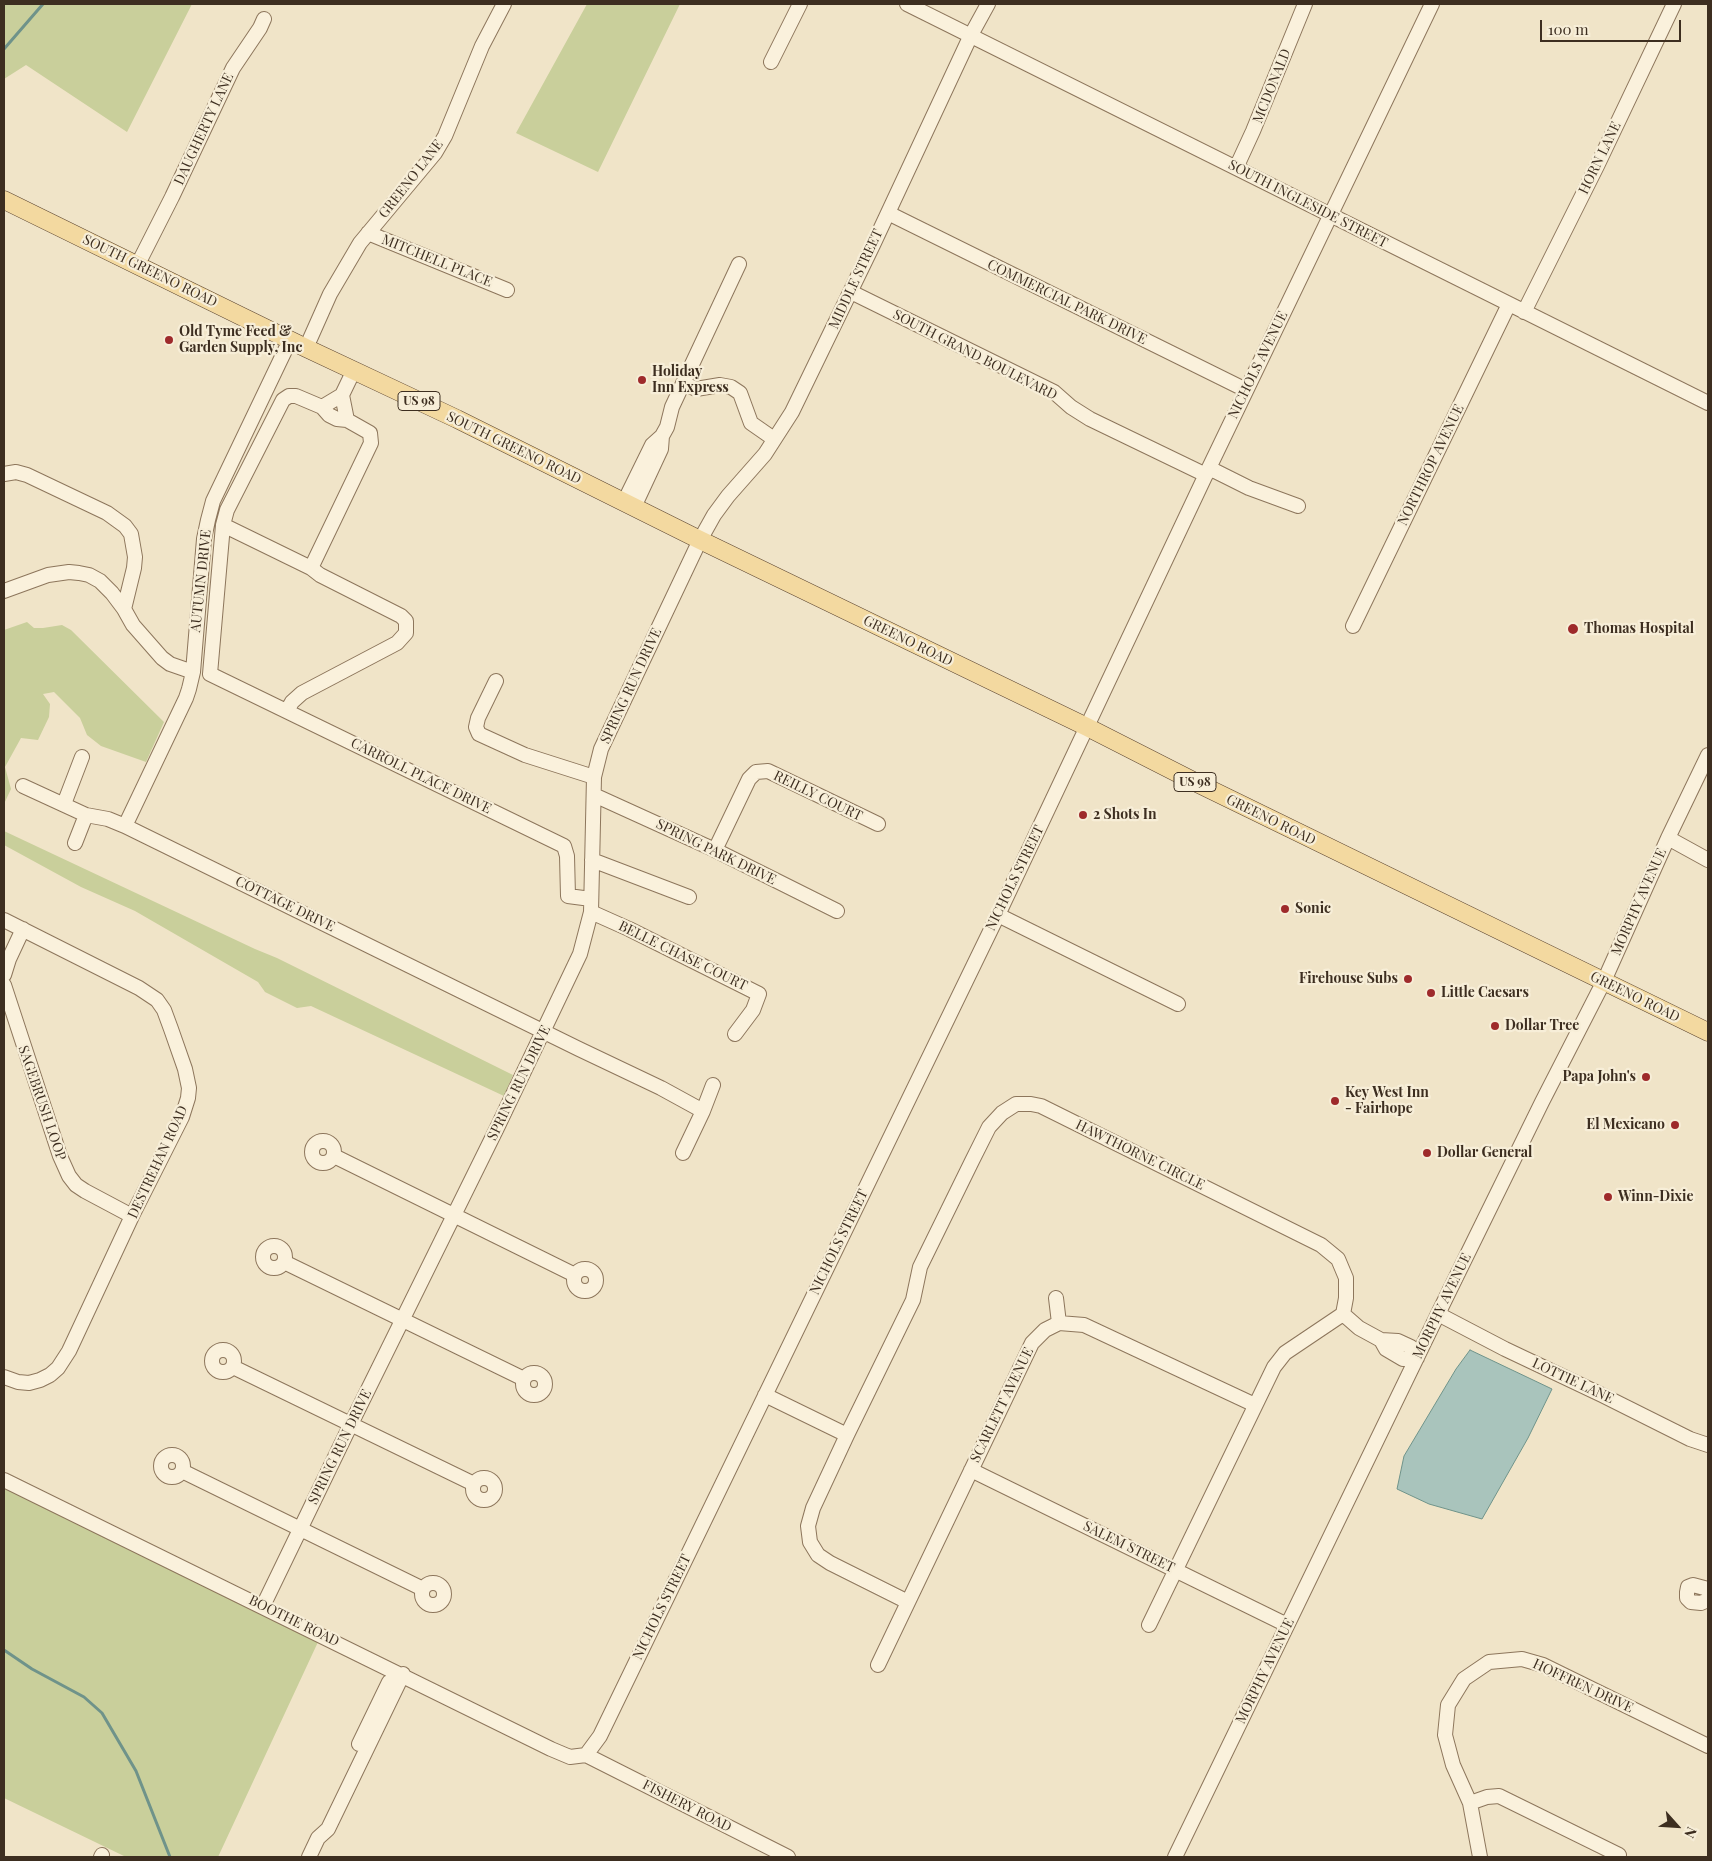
<!DOCTYPE html>
<html>
<head>
<meta charset="utf-8">
<style>
	body { margin:0 }
	#map { position:relative; width:1712px; height:1861px; overflow:hidden; background:#f0e4c8; font-family:"Playfair Display",serif }
	canvas { display:block }
	.frame { position:absolute; inset:0; border:5px solid #3d2e20; pointer-events:none }
	.north { position:absolute; left:1652px; top:1801px; width:50px; height:50px; -webkit-text-stroke:4px #f7eed8; paint-order:stroke; rotate:116deg; font-size:14px; font-weight:700; line-height:20px; text-align:center; color:#3d2e20 }
	.north::after { content:''; display:block; margin:auto; width:18px; height:22px; background:#3d2e20; clip-path:polygon(50% 0,100% 100%,50% 72%,0 100%) }
	.scale { position:absolute; left:1540px; top:20px; width:141px; height:22px; box-sizing:border-box; border:2px solid #3d2e20; border-top:0; padding-left:6px; font-size:15px; line-height:18px; white-space:nowrap; color:#3d2e20; -webkit-text-stroke:4px #f7eed8; paint-order:stroke }
</style>
</head>
<body>
<div id="map">
<canvas width="1712" height="1861"></canvas>
<div class="frame"></div>
<div class="north">N</div>
<div class="scale">100 m</div>
</div>
<script>
const g = document.querySelector('canvas').getContext('2d');
g.lineJoin = 'round';
function fill(path, color) { g.fillStyle = color; g.fill(path, 'evenodd'); }
const shape = rows => new Path2D(rows.map(r => 'M' + r).join(''));
function stroke(path, color, width, dash) { g.strokeStyle = color; g.lineWidth = width; g.lineCap = dash ? 'butt' : 'round'; g.setLineDash(dash || []); g.stroke(path); }
function drawText(font, color, halo, rows, align = 'center') {
  g.font = font + ' "Playfair Display",serif'; g.lineWidth = 4.5; g.setLineDash([]); g.textBaseline = 'middle'; g.strokeStyle = halo; g.fillStyle = color; for (const [text, x, y, turn = 0] of rows) {
    g.save(); g.translate(x, y); g.rotate((+turn || 0) * Math.PI / 180); g.textAlign = isNaN(turn) ? turn : align; if (halo) g.strokeText(text, 0, 0); g.fillText(text, 0, 0); g.restore();
  }
}
const green = shape([
	[4,4,192,4,127,132,26,65,4,79],
	[587,4,680,4,598,172,516,133],
	[27,622,34,628,43,628,62,625,71,630,164,722,146,762,101,746,87,735,80,718,54,692,43,694,50,704,49,717,38,740,21,738,5,767,11,789,4,804,4,630],
	[4,831,255,949,277,958,513,1075,504,1096,311,1006,297,1008,265,992,258,982,135,911,81,887,4,845],
	[4,1488,318,1642,218,1857,126,1857,4,1798]
]);
const water = shape([
	[1470,1350,1552,1389,1528,1438,1482,1519,1429,1504,1397,1489,1404,1456,1456,1369,1470,1350]
]);
const stream = shape([
	[4,49,43,4],
	[4,1650,32,1669,84,1697,102,1713,136,1771,170,1857]
]);
const minor = shape([
	[907,4,1708,403],
	[771,62,800,4],
	[1236,168,1253,131,1305,4],
	[888,213,1246,390],
	[368,233,507,290],
	[137,266,172,197,233,68,260,28,264,19],
	[851,292,1054,392,1071,407,1090,419,1206,475],
	[1524,312,1597,166,1674,4],
	[306,348,330,294,360,243,435,153,445,136,482,46,504,4],
	[683,383,696,389,720,385,731,387,740,393,751,423,774,439],
	[342,395,322,407,296,396,289,396,283,400,227,510,223,525,210,674,564,846,567,856,568,896,591,899],
	[322,407,329,415,337,419,347,420],
	[1209,468,1249,488,1298,506],
	[4,474,16,472,27,475,107,513,125,526,131,534,135,557,134,568,124,609,133,625,162,658,170,664,193,672],
	[624,502,652,445,662,436,667,427,672,407,739,264],
	[634,507,661,449,662,436],
	[223,525,311,568],
	[4,591,48,575,69,572,79,573,89,575,100,581,112,593,124,609],
	[1353,626,1509,304],
	[496,681,478,718,476,727,479,734,525,755,594,777],
	[287,711,292,702,302,693,397,643,406,633,406,621,401,616,320,575,311,568,371,443,370,433,347,420,342,395,354,370],
	[23,786,86,815,108,819,125,826,579,1049,661,1088,703,1111],
	[594,795,715,850,837,911],
	[64,804,82,757],
	[125,826,186,698,189,689,193,672,204,539,208,520,213,501,290,340],
	[1668,838,1708,860],
	[75,843,86,815],
	[715,850,749,779,756,772,768,771,878,824],
	[592,860,689,897],
	[591,912,629,929,759,994,753,1010,735,1034],
	[998,915,1178,1004],
	[4,920,139,988,157,1000,164,1010,171,1029,185,1069,189,1088,188,1098,182,1117,132,1216,69,1351,58,1368,50,1375,40,1380,29,1383,18,1382,4,1377],
	[4,975,9,959,23,929],
	[4,985,60,1156,69,1176,76,1185,85,1191,132,1216],
	'312 1152a11 11 0 1 1 22 0a11 11 0 1 1-22 0Z',
	[683,1153,703,1111,713,1085],
	[334,1156,575,1275],
	'263 1257a11 11 0 1 1 22 0a11 11 0 1 1-22 0Z',
	[284,1262,524,1379],
	'574 1280a11 11 0 1 1 22 0a11 11 0 1 1-22 0Z',
	[1056,1298,1059,1323],
	[1438,1314,1505,1349,1602,1395,1690,1439,1708,1445],
	'212 1361a11 11 0 1 1 22 0a11 11 0 1 1-22 0Z',
	[233,1367,474,1484],
	'523 1384a11 11 0 1 1 22 0a11 11 0 1 1-22 0Z',
	[765,1395,847,1435],
	'161 1466a11 11 0 1 1 22 0a11 11 0 1 1-22 0Z',
	[971,1470,1287,1625],
	[182,1471,423,1589],
	'473 1489a11 11 0 1 1 22 0a11 11 0 1 1-22 0Z',
	[4,1480,551,1749,570,1757,586,1755],
	'422 1594a11 11 0 1 1 22 0a11 11 0 1 1-22 0Z',
	[1708,1589,1693,1585,1688,1587,1687,1592,1687,1598,1691,1602,1701,1603,1708,1600],
	[908,1602,830,1563,818,1555,810,1542,808,1526,813,1508,847,1435,913,1300,920,1267,972,1161,989,1127,1002,1113,1016,1104,1031,1104,1041,1106,1321,1245,1338,1259,1346,1278,1346,1298,1343,1314,1359,1328,1381,1340,1386,1349,1403,1359,1417,1358,1411,1347,1398,1341,1381,1340],
	[263,1606,351,1424,497,1128,580,954,591,912,594,777,601,749,700,540,714,515,728,496,765,454,792,412,873,245,971,35,988,4],
	[1149,1625,1274,1367,1285,1353,1343,1314],
	[878,1665,1032,1343,1045,1330,1059,1323,1084,1325,1255,1405],
	[359,1744,389,1682],
	[586,1755,600,1736,998,915,1209,468,1432,4],
	[586,1755,788,1857],
	[1470,1803,1487,1797,1499,1796,1619,1855],
	[101,1857,102,1855],
	[309,1857,318,1838,328,1829,403,1674],
	[1175,1857,1438,1314,1542,1102,1604,981,1668,838,1708,755],
	[1480,1857,1470,1803,1453,1765,1445,1735,1448,1705,1464,1679,1489,1662,1522,1659,1543,1665,1708,1746]
]);
const major = shape([
	[4,200,306,348,457,419,700,540,1087,727,1199,784,1708,1032]
]);
const markers = [
	[169,340,5,"#9e2a2b"],
	[642,380,5,"#9e2a2b"],
	[1573,629,6,"#9e2a2b"],
	[1083,815,5,"#9e2a2b"],
	[1285,909,5,"#9e2a2b"],
	[1408,979,5,"#9e2a2b"],
	[1431,993,5,"#9e2a2b"],
	[1495,1026,5,"#9e2a2b"],
	[1646,1077,5,"#9e2a2b"],
	[1335,1101,5,"#9e2a2b"],
	[1675,1125,5,"#9e2a2b"],
	[1427,1153,5,"#9e2a2b"],
	[1608,1197,5,"#9e2a2b"]
];
const shields = [
	[419,401,42],
	[1195,782,42]
];
const shieldNames = [
	["US 98",419,401],
	["US 98",1195,782]
];
const streetNames = [
	["MCDONALD",1272,86,-68],
	["DAUGHERTY LANE",204,129,-65],
	["HORN LANE",1600,158,-64],
	["GREENO LANE",411,179,-52],
	["SOUTH INGLESIDE STREET",1308,204,27],
	["MITCHELL PLACE",437,261,22],
	["SOUTH GREENO ROAD",150,271,26],
	["MIDDLE STREET",856,279,-65],
	["COMMERCIAL PARK DRIVE",1067,302,26],
	["SOUTH GRAND BOULEVARD",975,355,27],
	["NICHOLS AVENUE",1258,365,-64],
	["SOUTH GREENO ROAD",514,448,26],
	["NORTHROP AVENUE",1431,465,-64],
	["AUTUMN DRIVE",201,581,-84],
	["GREENO ROAD",908,641,26],
	["SPRING RUN DRIVE",631,686,-65],
	["CARROLL PLACE DRIVE",421,776,26],
	["REILLY COURT",818,796,26],
	["GREENO ROAD",1271,820,26],
	["SPRING PARK DRIVE",716,852,26],
	["NICHOLS STREET",1015,878,-64],
	["MORPHY AVENUE",1639,902,-66],
	["COTTAGE DRIVE",285,904,26],
	["BELLE CHASE COURT",683,956,26],
	["GREENO ROAD",1635,997,26],
	["SPRING RUN DRIVE",519,1083,-64],
	["SAGEBRUSH LOOP",42,1103,71],
	["HAWTHORNE CIRCLE",1140,1155,26],
	["DESTREHAN ROAD",158,1162,-65],
	["NICHOLS STREET",839,1242,-64],
	["MORPHY AVENUE",1442,1306,-64],
	["LOTTIE LANE",1573,1381,25],
	["SCARLETT AVENUE",1002,1405,-64],
	["SPRING RUN DRIVE",340,1447,-64],
	["SALEM STREET",1129,1547,26],
	["NICHOLS STREET",662,1607,-64],
	["BOOTHE ROAD",294,1621,26],
	["MORPHY AVENUE",1265,1671,-64],
	["HOFFREN DRIVE",1583,1686,25],
	["FISHERY ROAD",687,1806,27]
];
const poiNames = [
	["Old Tyme Feed &",179,332],
	["Garden Supply, Inc",179,348],
	["Holiday",652,372],
	["Inn Express",652,388],
	["Thomas Hospital",1584,629],
	["2 Shots In",1093,815],
	["Sonic",1295,909],
	["Firehouse Subs",1398,979,"right"],
	["Little Caesars",1441,993],
	["Dollar Tree",1505,1026],
	["Papa John's",1636,1077,"right"],
	["Key West Inn",1345,1093],
	["- Fairhope",1345,1109],
	["El Mexicano",1665,1125,"right"],
	["Dollar General",1437,1153],
	["Winn-Dixie",1618,1197]
];
fill(green, '#c9cf9b');
fill(water, '#a9c4bc');
stroke(water, '#6f938a', 1);
stroke(stream, '#6f938a', 3);
stroke(minor, '#8d765c', 16);
stroke(major, '#5b4430', 19);
stroke(minor, '#faf1dc', 14);
stroke(major, '#f3d9a0', 18);
for (const [x, y, r, color] of markers) { const dot = new Path2D(); dot.arc(x, y, r, 0, 2 * Math.PI); g.fillStyle = color; g.fill(dot); stroke(dot, '#f7eed8', 2); }
for (const [x, y, w] of shields) { const box = new Path2D(); box.roundRect(x - w / 2, y - 9.5, w, 19, 4); g.fillStyle = '#f7eed8'; g.fill(box); stroke(box, '#3d2e20', 1); }
drawText('bold 12px', '#3d2e20', null, shieldNames);
drawText('14px', '#3d2e20', '#f7eed8', streetNames);
drawText('bold 14px', '#3d2e20', '#f7eed8', poiNames, 'left');
</script>
</body>
</html>
